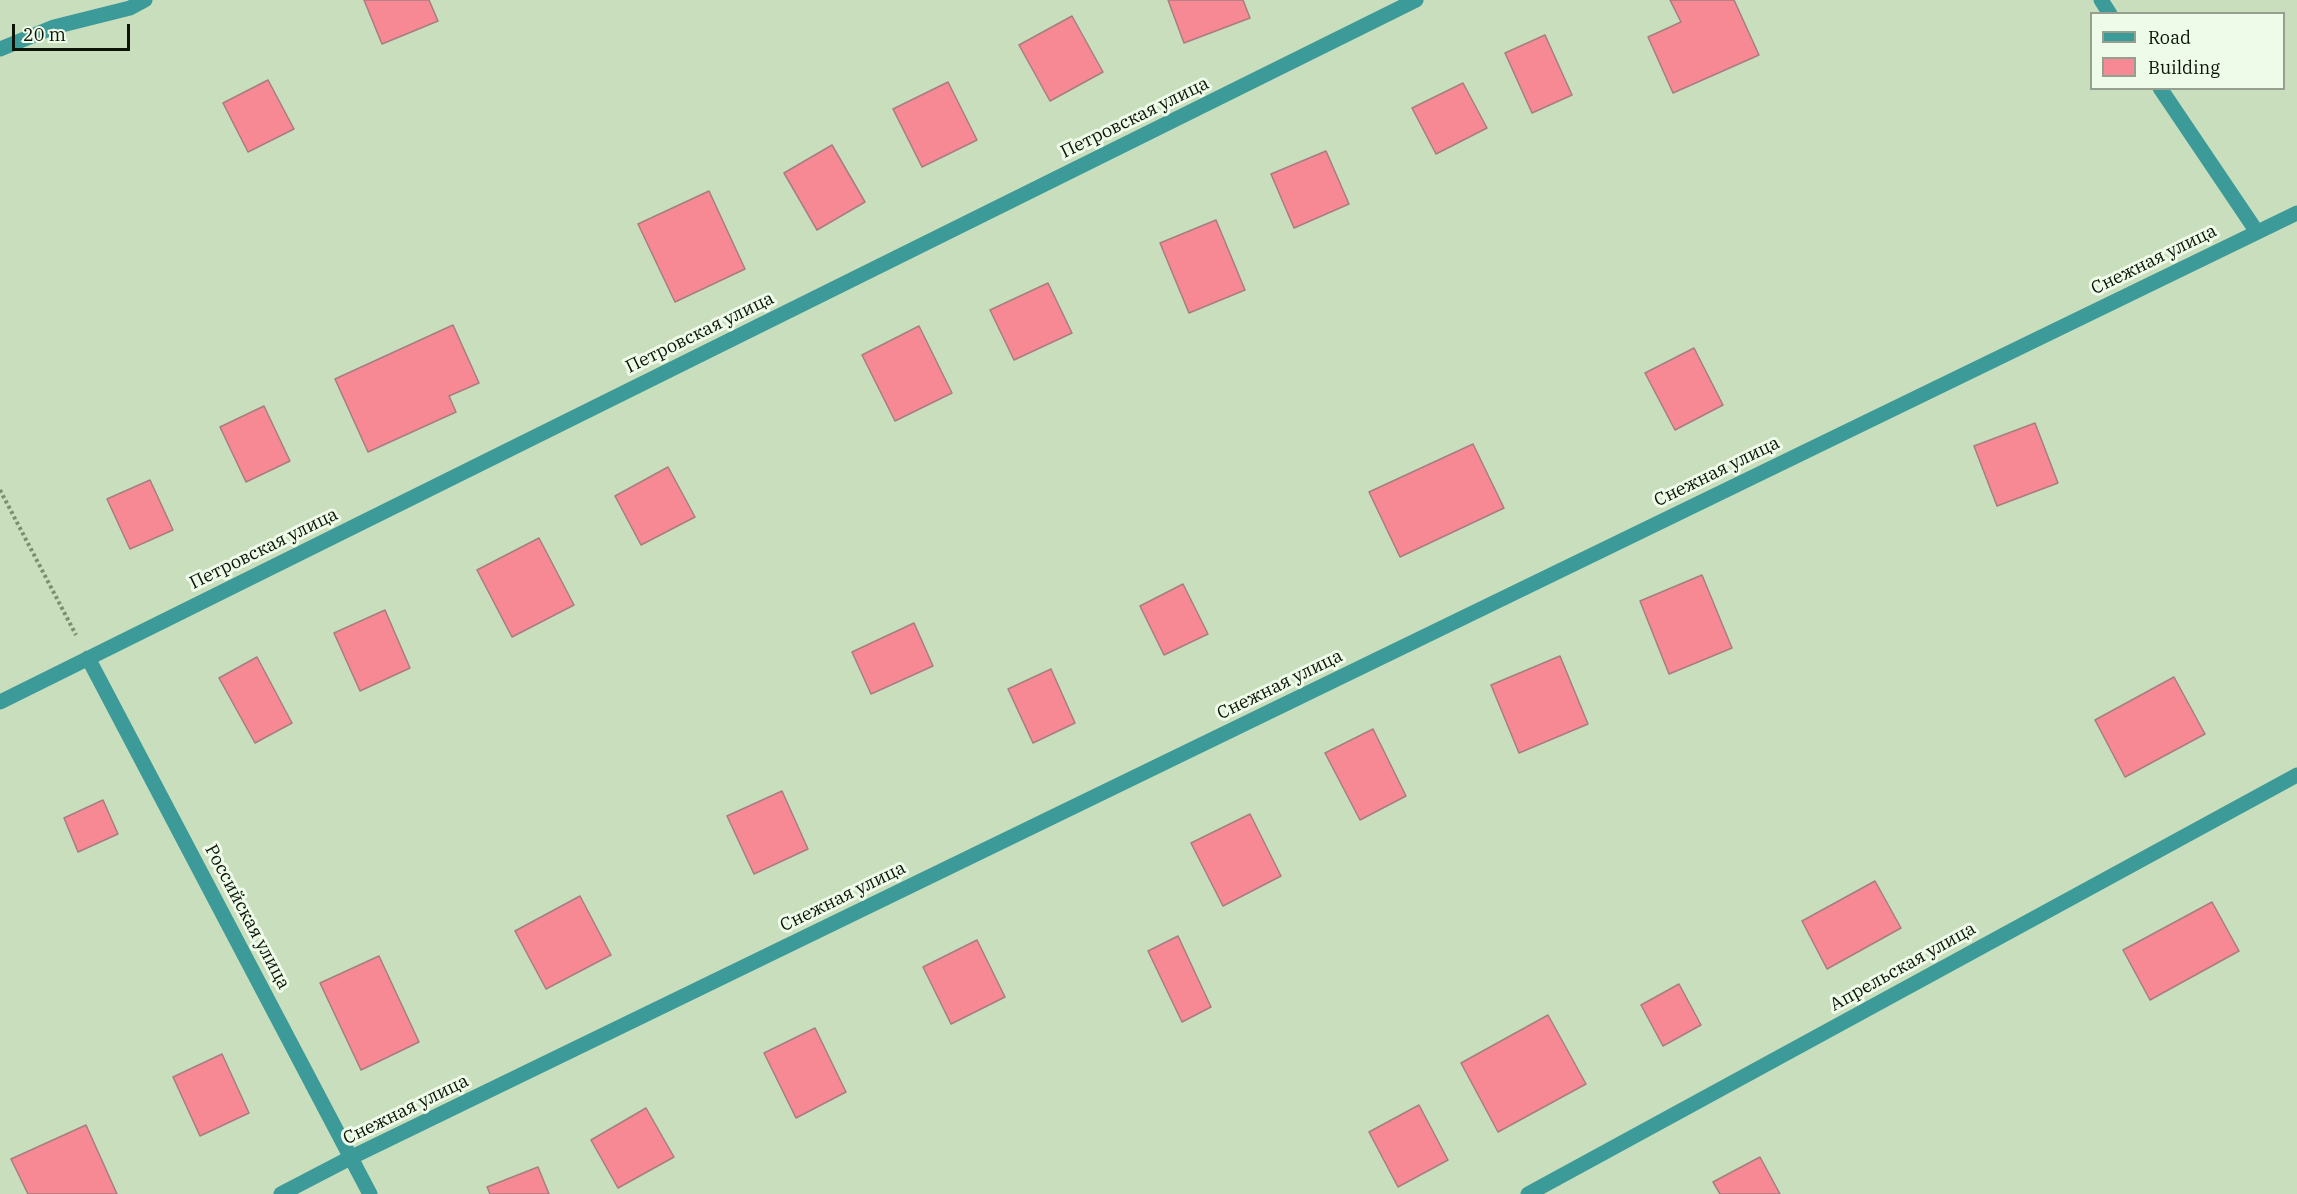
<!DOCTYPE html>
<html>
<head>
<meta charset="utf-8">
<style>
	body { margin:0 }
	#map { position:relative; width:2297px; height:1194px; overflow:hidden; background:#c8debc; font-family:"IBM Plex Serif",serif }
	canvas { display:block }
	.legend { position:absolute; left:2090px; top:12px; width:195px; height:78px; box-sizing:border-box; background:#effbe9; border:2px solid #949f8f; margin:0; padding:8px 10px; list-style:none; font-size:18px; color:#0c1408 }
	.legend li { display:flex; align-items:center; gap:12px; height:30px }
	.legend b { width:30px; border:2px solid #949f8f }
	.scale { position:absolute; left:12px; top:24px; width:118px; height:27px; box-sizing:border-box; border:3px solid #0c1408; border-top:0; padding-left:8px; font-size:18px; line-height:21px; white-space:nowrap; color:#0c1408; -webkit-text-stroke:4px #effbe9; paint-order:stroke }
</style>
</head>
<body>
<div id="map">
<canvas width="2297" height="1194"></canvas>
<ul class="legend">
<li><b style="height:8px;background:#3c9a99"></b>Road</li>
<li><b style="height:16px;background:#f68994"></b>Building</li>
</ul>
<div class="scale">20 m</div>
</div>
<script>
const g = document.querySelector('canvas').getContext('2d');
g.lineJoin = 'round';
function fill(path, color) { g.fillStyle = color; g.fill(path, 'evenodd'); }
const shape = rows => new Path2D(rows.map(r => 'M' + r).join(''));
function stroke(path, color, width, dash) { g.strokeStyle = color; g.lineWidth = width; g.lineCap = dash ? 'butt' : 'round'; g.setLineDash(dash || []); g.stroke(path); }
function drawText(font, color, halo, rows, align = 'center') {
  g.font = font + ' "IBM Plex Serif",serif'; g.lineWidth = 6; g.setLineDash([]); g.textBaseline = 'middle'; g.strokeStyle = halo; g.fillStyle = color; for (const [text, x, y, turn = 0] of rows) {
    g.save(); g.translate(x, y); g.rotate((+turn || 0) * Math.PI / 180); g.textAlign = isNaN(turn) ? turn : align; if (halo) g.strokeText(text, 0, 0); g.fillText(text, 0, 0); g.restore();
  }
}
const building = shape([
	[364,0,429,0,438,21,382,44,364,0],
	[1168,0,1243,0,1250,18,1184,43,1168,0],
	[1670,0,1734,0,1759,55,1673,93,1648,37,1681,22,1670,0],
	[1072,16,1103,72,1050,101,1019,45,1072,16],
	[1545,35,1572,95,1532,113,1505,53,1545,35],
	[268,80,294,129,248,152,223,103,268,80],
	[948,82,977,140,922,167,893,109,948,82],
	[1463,83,1487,128,1436,154,1412,108,1463,83],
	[832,145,865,202,817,230,784,173,832,145],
	[1326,151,1349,204,1294,228,1271,174,1326,151],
	[709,191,745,269,675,302,638,224,709,191],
	[1216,220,1245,290,1189,313,1160,243,1216,220],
	[1048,283,1072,333,1014,360,990,310,1048,283],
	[453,325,479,383,449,396,456,412,368,452,335,379,453,325],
	[919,326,952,393,895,421,862,355,919,326],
	[1694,348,1723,405,1675,430,1645,373,1694,348],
	[264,406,290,461,246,482,220,427,264,406],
	[2035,423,2058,483,1997,506,1974,446,2035,423],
	[1473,444,1504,508,1400,557,1369,492,1473,444],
	[668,467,695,517,641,545,615,496,668,467],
	[150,480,173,530,130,549,107,499,150,480],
	[539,538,574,605,512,637,477,570,539,538],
	[1702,575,1732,648,1669,674,1640,601,1702,575],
	[1183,584,1208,634,1164,655,1140,606,1183,584],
	[385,610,410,668,360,691,334,633,385,610],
	[914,623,933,666,871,694,852,652,914,623],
	[1560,656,1588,724,1519,753,1491,685,1560,656],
	[257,657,292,723,255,743,219,678,257,657],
	[1051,669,1075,723,1033,743,1008,689,1051,669],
	[2174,677,2205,734,2125,777,2095,720,2174,677],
	[1373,729,1406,796,1360,820,1325,753,1373,729],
	[782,791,808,849,754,874,727,816,782,791],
	[103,800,118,834,78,852,64,818,103,800],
	[1250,814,1281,876,1223,906,1191,843,1250,814],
	[1875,881,1901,928,1827,969,1802,921,1875,881],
	[580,896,611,955,546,989,515,931,580,896],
	[2212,902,2239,951,2150,1000,2123,950,2212,902],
	[1178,936,1211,1007,1182,1022,1148,951,1178,936],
	[977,940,1005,997,951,1024,923,967,977,940],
	[379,956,419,1042,361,1070,320,983,379,956],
	[1679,984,1701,1025,1663,1046,1641,1005,1679,984],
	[1548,1015,1586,1084,1498,1132,1461,1063,1548,1015],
	[815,1028,846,1092,796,1118,764,1053,815,1028],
	[222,1054,249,1113,200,1136,173,1077,222,1054],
	[1419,1105,1448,1160,1398,1187,1369,1132,1419,1105],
	[646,1108,674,1157,618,1188,591,1140,646,1108],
	[86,1125,117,1194,28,1194,11,1159,86,1125],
	[1760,1157,1780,1194,1720,1194,1713,1182,1760,1157],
	[538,1167,549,1194,490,1194,487,1187,538,1167]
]);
const path = shape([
	[0,490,76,635]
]);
const minor = shape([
	[2101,0,2110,14],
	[0,49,54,27,130,8,145,0],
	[2160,88,2257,232],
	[88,658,370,1194],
	[0,702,1416,0],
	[281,1194,352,1157,2297,213],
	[1528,1194,2297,775]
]);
const streetNames = [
	["Петровская улица",1135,118,-26],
	["Снежная улица",2154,260,-26],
	["Петровская улица",700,333,-26],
	["Снежная улица",1717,472,-26],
	["Петровская улица",264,549,-26],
	["Снежная улица",1280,685,-26],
	["Снежная улица",843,897,-26],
	["Российская улица",247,917,62],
	["Апрельская улица",1903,967,-29],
	["Снежная улица",406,1110,-26]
];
fill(building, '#f68994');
stroke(building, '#a77d7f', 1.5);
stroke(path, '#7c8d74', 4, [3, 3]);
stroke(minor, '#3c9a99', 15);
drawText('18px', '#0c1408', '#effbe9', streetNames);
</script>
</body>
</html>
